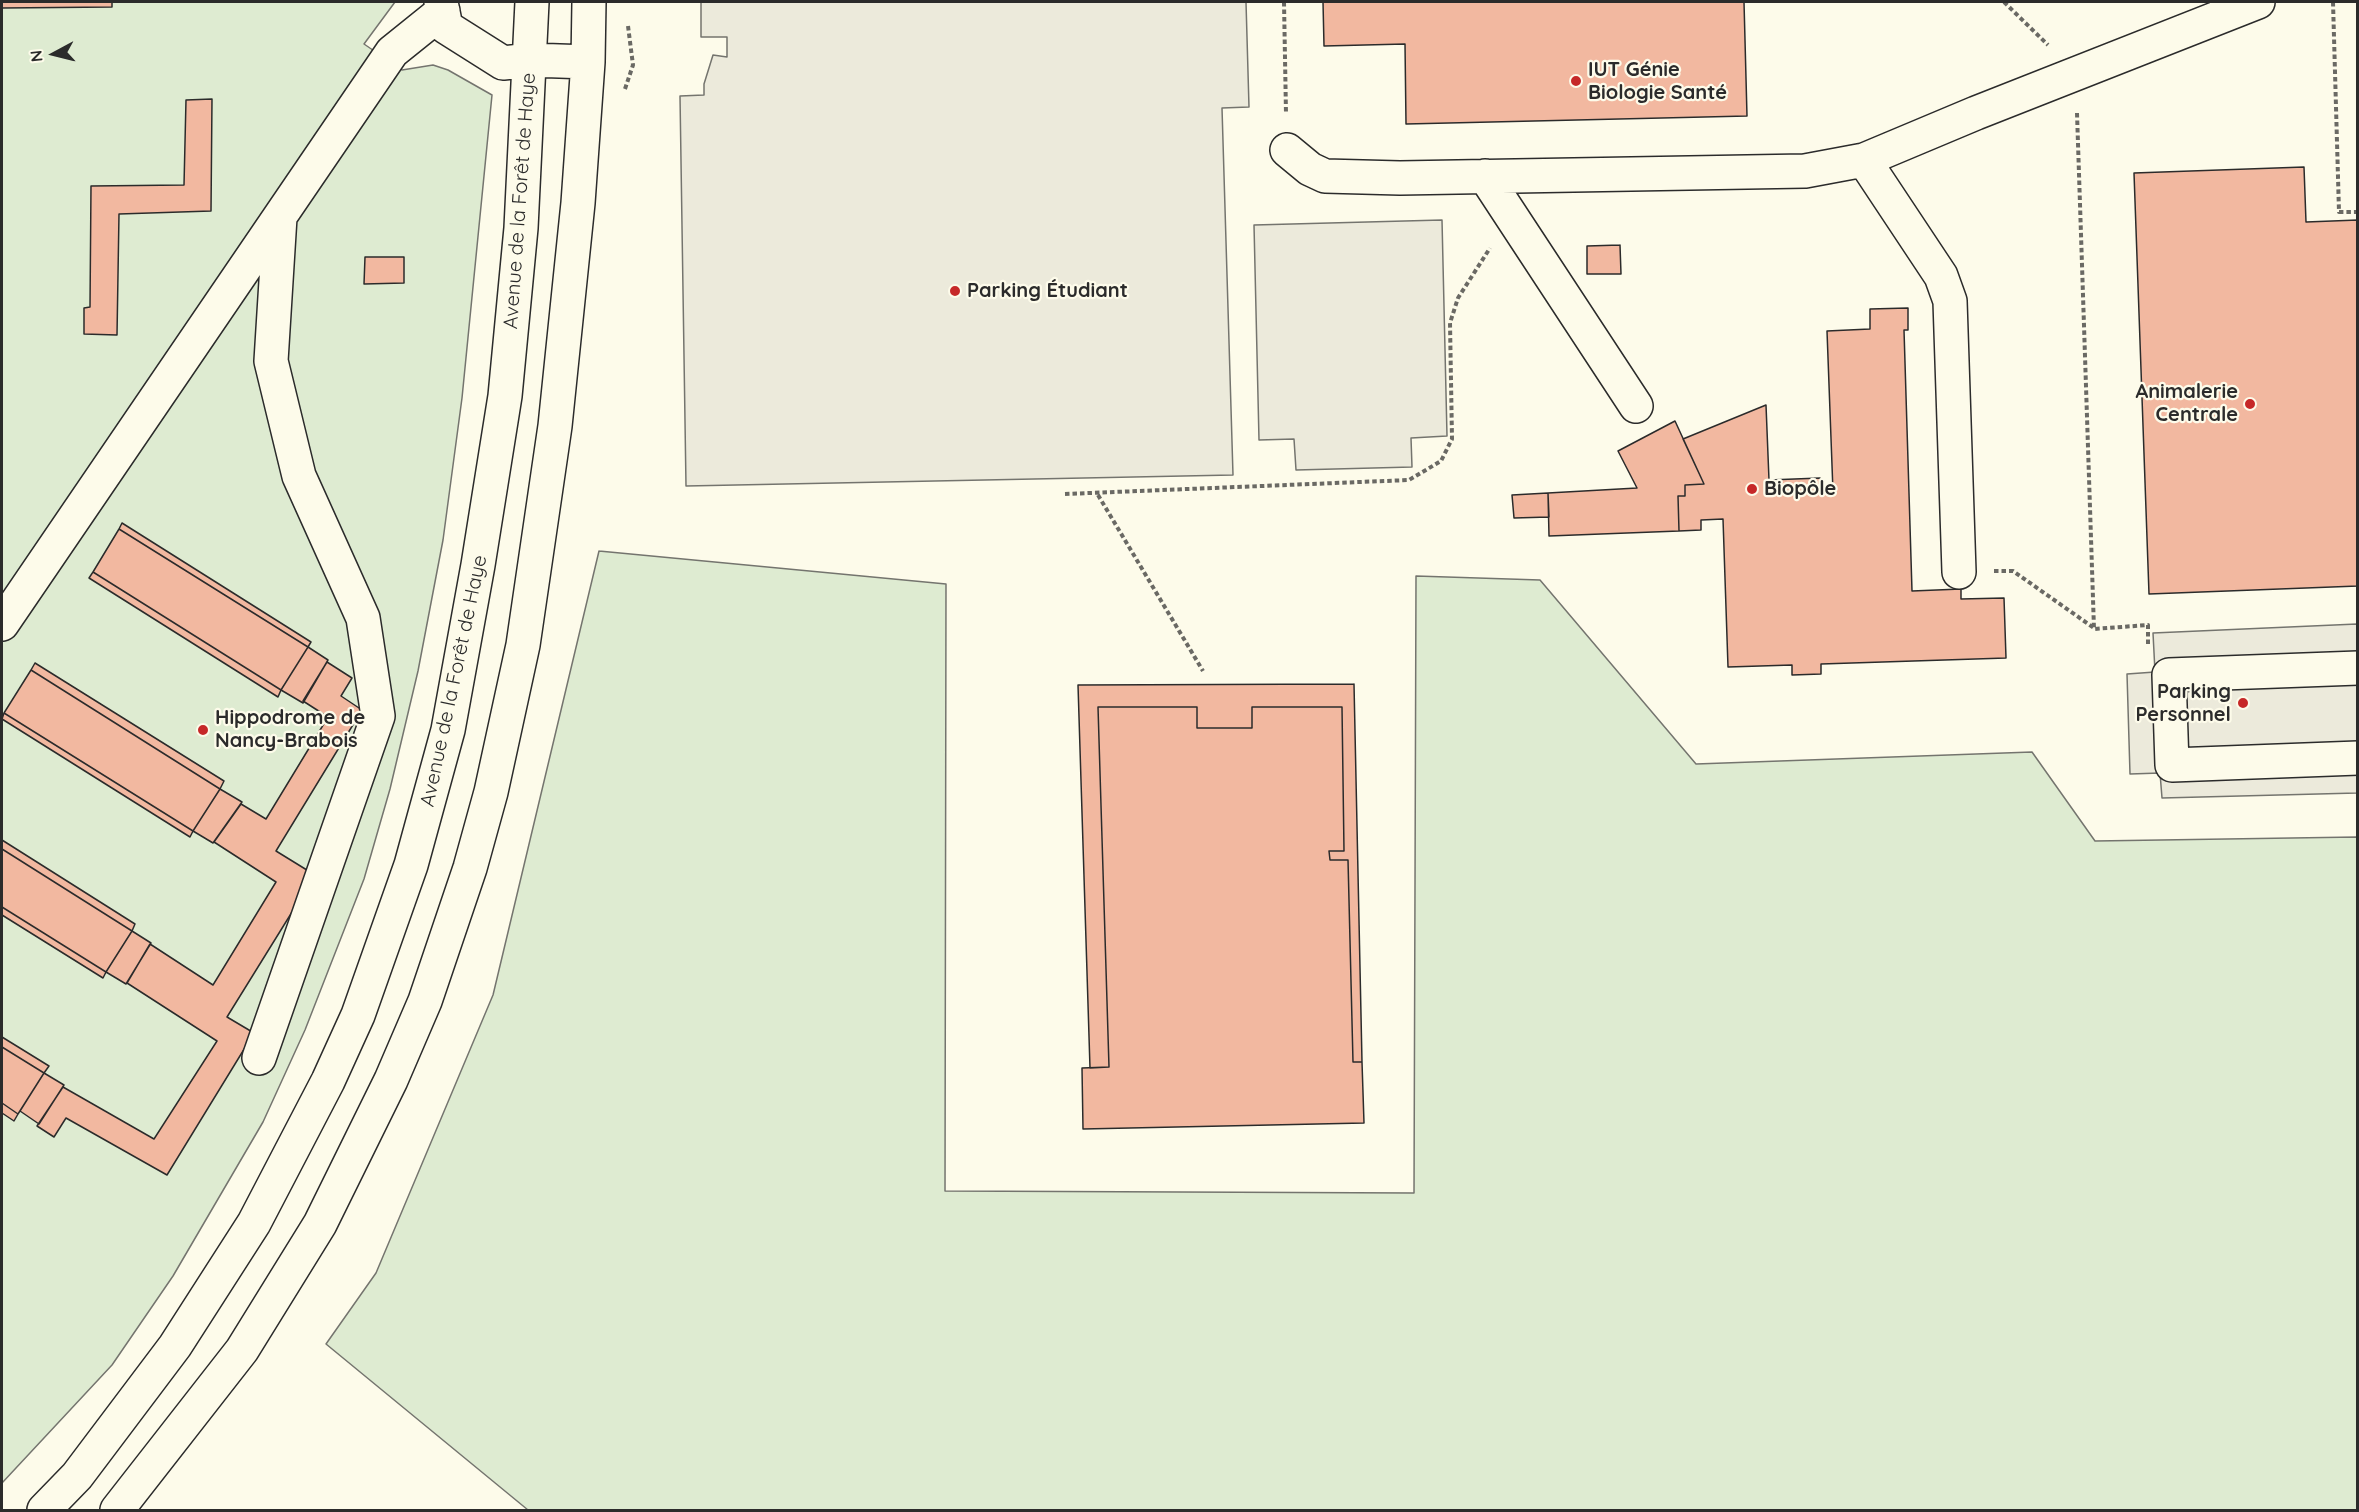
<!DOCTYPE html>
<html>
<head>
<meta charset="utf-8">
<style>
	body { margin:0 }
	#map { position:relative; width:2359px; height:1512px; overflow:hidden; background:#fdfbea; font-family:Quicksand,sans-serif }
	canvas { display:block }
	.frame { position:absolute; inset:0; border:3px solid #2b2b2b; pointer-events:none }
	.north { position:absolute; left:24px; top:24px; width:60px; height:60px; -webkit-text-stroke:4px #fdfbea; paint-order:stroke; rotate:263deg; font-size:16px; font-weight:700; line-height:24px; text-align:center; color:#2b2b2b }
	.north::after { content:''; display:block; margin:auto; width:21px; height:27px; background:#2b2b2b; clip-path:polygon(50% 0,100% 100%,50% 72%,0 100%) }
</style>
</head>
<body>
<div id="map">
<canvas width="2359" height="1512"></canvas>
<div class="frame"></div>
<div class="north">N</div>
</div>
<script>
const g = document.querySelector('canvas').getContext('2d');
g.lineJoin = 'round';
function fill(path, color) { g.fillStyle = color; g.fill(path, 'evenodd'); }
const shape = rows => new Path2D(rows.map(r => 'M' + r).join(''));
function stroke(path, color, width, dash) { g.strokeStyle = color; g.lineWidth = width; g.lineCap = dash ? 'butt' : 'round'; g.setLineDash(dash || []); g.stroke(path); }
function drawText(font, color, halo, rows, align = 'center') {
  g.font = font + ' Quicksand,sans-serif'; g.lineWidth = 4.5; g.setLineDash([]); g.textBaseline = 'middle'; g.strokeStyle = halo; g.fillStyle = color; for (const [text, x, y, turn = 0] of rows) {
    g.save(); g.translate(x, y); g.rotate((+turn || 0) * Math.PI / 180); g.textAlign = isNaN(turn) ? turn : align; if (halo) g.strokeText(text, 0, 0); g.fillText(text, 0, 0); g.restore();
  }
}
const green = shape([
	[2,2,395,2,364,44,402,70,433,65,448,70,492,95,462,398,443,540,418,671,390,789,364,879,305,1030,263,1122,173,1276,112,1365,2,1483,2,2],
	[599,551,946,584,945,1191,1414,1193,1416,576,1540,580,1696,764,2032,752,2095,841,2357,837,2357,1510,528,1510,326,1344,376,1273,493,995,599,551]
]);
const parking = shape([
	[701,2,1246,2,1249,107,1222,108,1233,475,686,486,680,96,704,95,704,84,713,55,727,57,727,37,701,37,701,2],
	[1442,220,1447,436,1411,438,1412,467,1296,470,1294,439,1259,440,1254,225,1442,220],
	[2357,624,2357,793,2162,798,2160,773,2130,774,2127,674,2155,672,2153,633,2357,624]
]);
const building = shape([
	[2,2,112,2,112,7,2,8,2,2],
	[1323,2,1744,2,1747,116,1406,124,1405,44,1324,46,1323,2],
	[212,99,211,211,119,214,117,335,84,334,84,308,90,307,91,186,184,185,186,100,212,99],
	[2304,167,2306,222,2358,220,2358,586,2149,594,2134,173,2304,167],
	[1620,245,1621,274,1587,274,1587,246,1620,245],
	[365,257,404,257,404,283,364,284,365,257],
	[1908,308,1908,330,1904,330,1912,591,1961,589,1961,599,2004,598,2006,658,1821,664,1821,674,1792,675,1792,665,1728,667,1723,519,1701,520,1701,530,1679,531,1678,496,1685,496,1685,485,1704,484,1683,439,1766,405,1769,480,1820,478,1820,493,1833,492,1827,331,1870,329,1870,309,1908,308],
	[1675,421,1704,484,1685,485,1685,496,1678,496,1679,531,1549,536,1548,493,1637,488,1618,451,1675,421],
	[1548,493,1549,517,1514,518,1512,495,1548,493],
	[122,523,311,642,308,647,119,529,122,523],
	[119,529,308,647,281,690,93,572,119,529],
	[93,572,281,690,278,697,89,578,93,572],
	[308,647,328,660,303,703,281,690,308,647],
	[327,662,352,678,341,696,362,710,276,851,315,875,227,1017,254,1033,167,1175,66,1118,54,1137,37,1126,63,1087,154,1139,217,1041,127,983,150,944,213,985,276,882,214,842,241,804,266,819,328,717,303,701,327,662],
	[35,663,224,781,220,789,31,670,35,663],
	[31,670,220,789,193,831,4,713,31,670],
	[1354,684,1362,1062,1353,1062,1348,860,1330,860,1329,851,1344,851,1342,707,1252,707,1252,728,1197,728,1197,707,1098,707,1109,1067,1090,1068,1078,685,1354,684],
	[1098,707,1197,707,1197,728,1252,728,1252,707,1342,707,1344,851,1329,851,1330,860,1348,860,1353,1062,1362,1062,1364,1123,1083,1129,1082,1068,1109,1067,1098,707],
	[4,713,193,831,190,837,2,719,4,713],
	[220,789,242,802,213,843,193,831,220,789],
	[2,840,135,924,132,931,2,849,2,840],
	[2,849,132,931,106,972,2,907,2,849],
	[2,907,106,972,103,978,2,915,2,907],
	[132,931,151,943,126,984,106,972,132,931],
	[2,1037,49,1066,44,1073,2,1047,2,1037],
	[2,1047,44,1073,18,1114,2,1103,2,1047],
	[44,1073,64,1085,39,1124,20,1111,44,1073],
	[2,1103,18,1114,14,1121,2,1113,2,1103]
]);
const path = shape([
	[1284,2,1286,114],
	[2004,2,2048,45],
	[2333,2,2339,212,2358,212],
	[625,89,633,65,628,26],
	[2077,113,2094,629,2148,625,2148,646],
	[1065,494,1409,480,1441,461,1452,439,1450,323,1458,298,1490,248],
	[1098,495,1203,671],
	[1994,571,2013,571,2094,628]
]);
const minor = shape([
	[441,2,446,27,503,63,531,60,588,62],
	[1287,150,1310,169,1325,176,1400,178,1805,171,1864,160,1976,113,2258,2],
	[1864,160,1941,276,1950,301,1959,572],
	[1485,176,1636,406],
	[2,624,392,52,443,11],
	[2358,668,2169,675,2172,765,2358,758],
	[259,1058,378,716,363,618,299,476,271,361,280,217],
	[44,1510,77,1476,175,1346,254,1223,328,1081,358,1015,411,865,448,730,478,565,505,396,521,228,532,2],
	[117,1510,242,1350,320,1224,391,1080,425,1001,470,868,491,792,523,645,555,426,578,203,588,62,589,2]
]);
const markers = [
	[1576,81,6,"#c62828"],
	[955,291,6,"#c62828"],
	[2250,404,6,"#c62828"],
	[1752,489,6,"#c62828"],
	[2243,703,6,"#c62828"],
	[203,730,6,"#c62828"]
];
const poiNames = [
	["IUT Génie",1588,70],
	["Biologie Santé",1588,93],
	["Parking Étudiant",967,291],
	["Animalerie",2238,392,"right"],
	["Centrale",2238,415,"right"],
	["Biopôle",1764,489],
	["Parking",2231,692,"right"],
	["Personnel",2231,715,"right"],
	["Hippodrome de",215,718],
	["Nancy-Brabois",215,741]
];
const streetNames = [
	["Avenue de la Forêt de Haye",520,201,-86],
	["Avenue de la Forêt de Haye",454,681,-78]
];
fill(green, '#deebd1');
stroke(green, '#74746e', 1.5);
fill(parking, '#eceadb');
stroke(parking, '#74746e', 1.5);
fill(building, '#f2b8a0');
stroke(building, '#2b2b2b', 1.5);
stroke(minor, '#2b2b2b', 36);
stroke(path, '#6a6964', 4, [4.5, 3]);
stroke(minor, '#fdfbea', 33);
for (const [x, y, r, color] of markers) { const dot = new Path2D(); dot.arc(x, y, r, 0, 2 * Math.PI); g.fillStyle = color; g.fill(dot); stroke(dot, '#fdfbea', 2); }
drawText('bold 20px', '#2b2b2b', '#fdfbea', poiNames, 'left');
drawText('20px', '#2b2b2b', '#fdfbea', streetNames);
</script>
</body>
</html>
